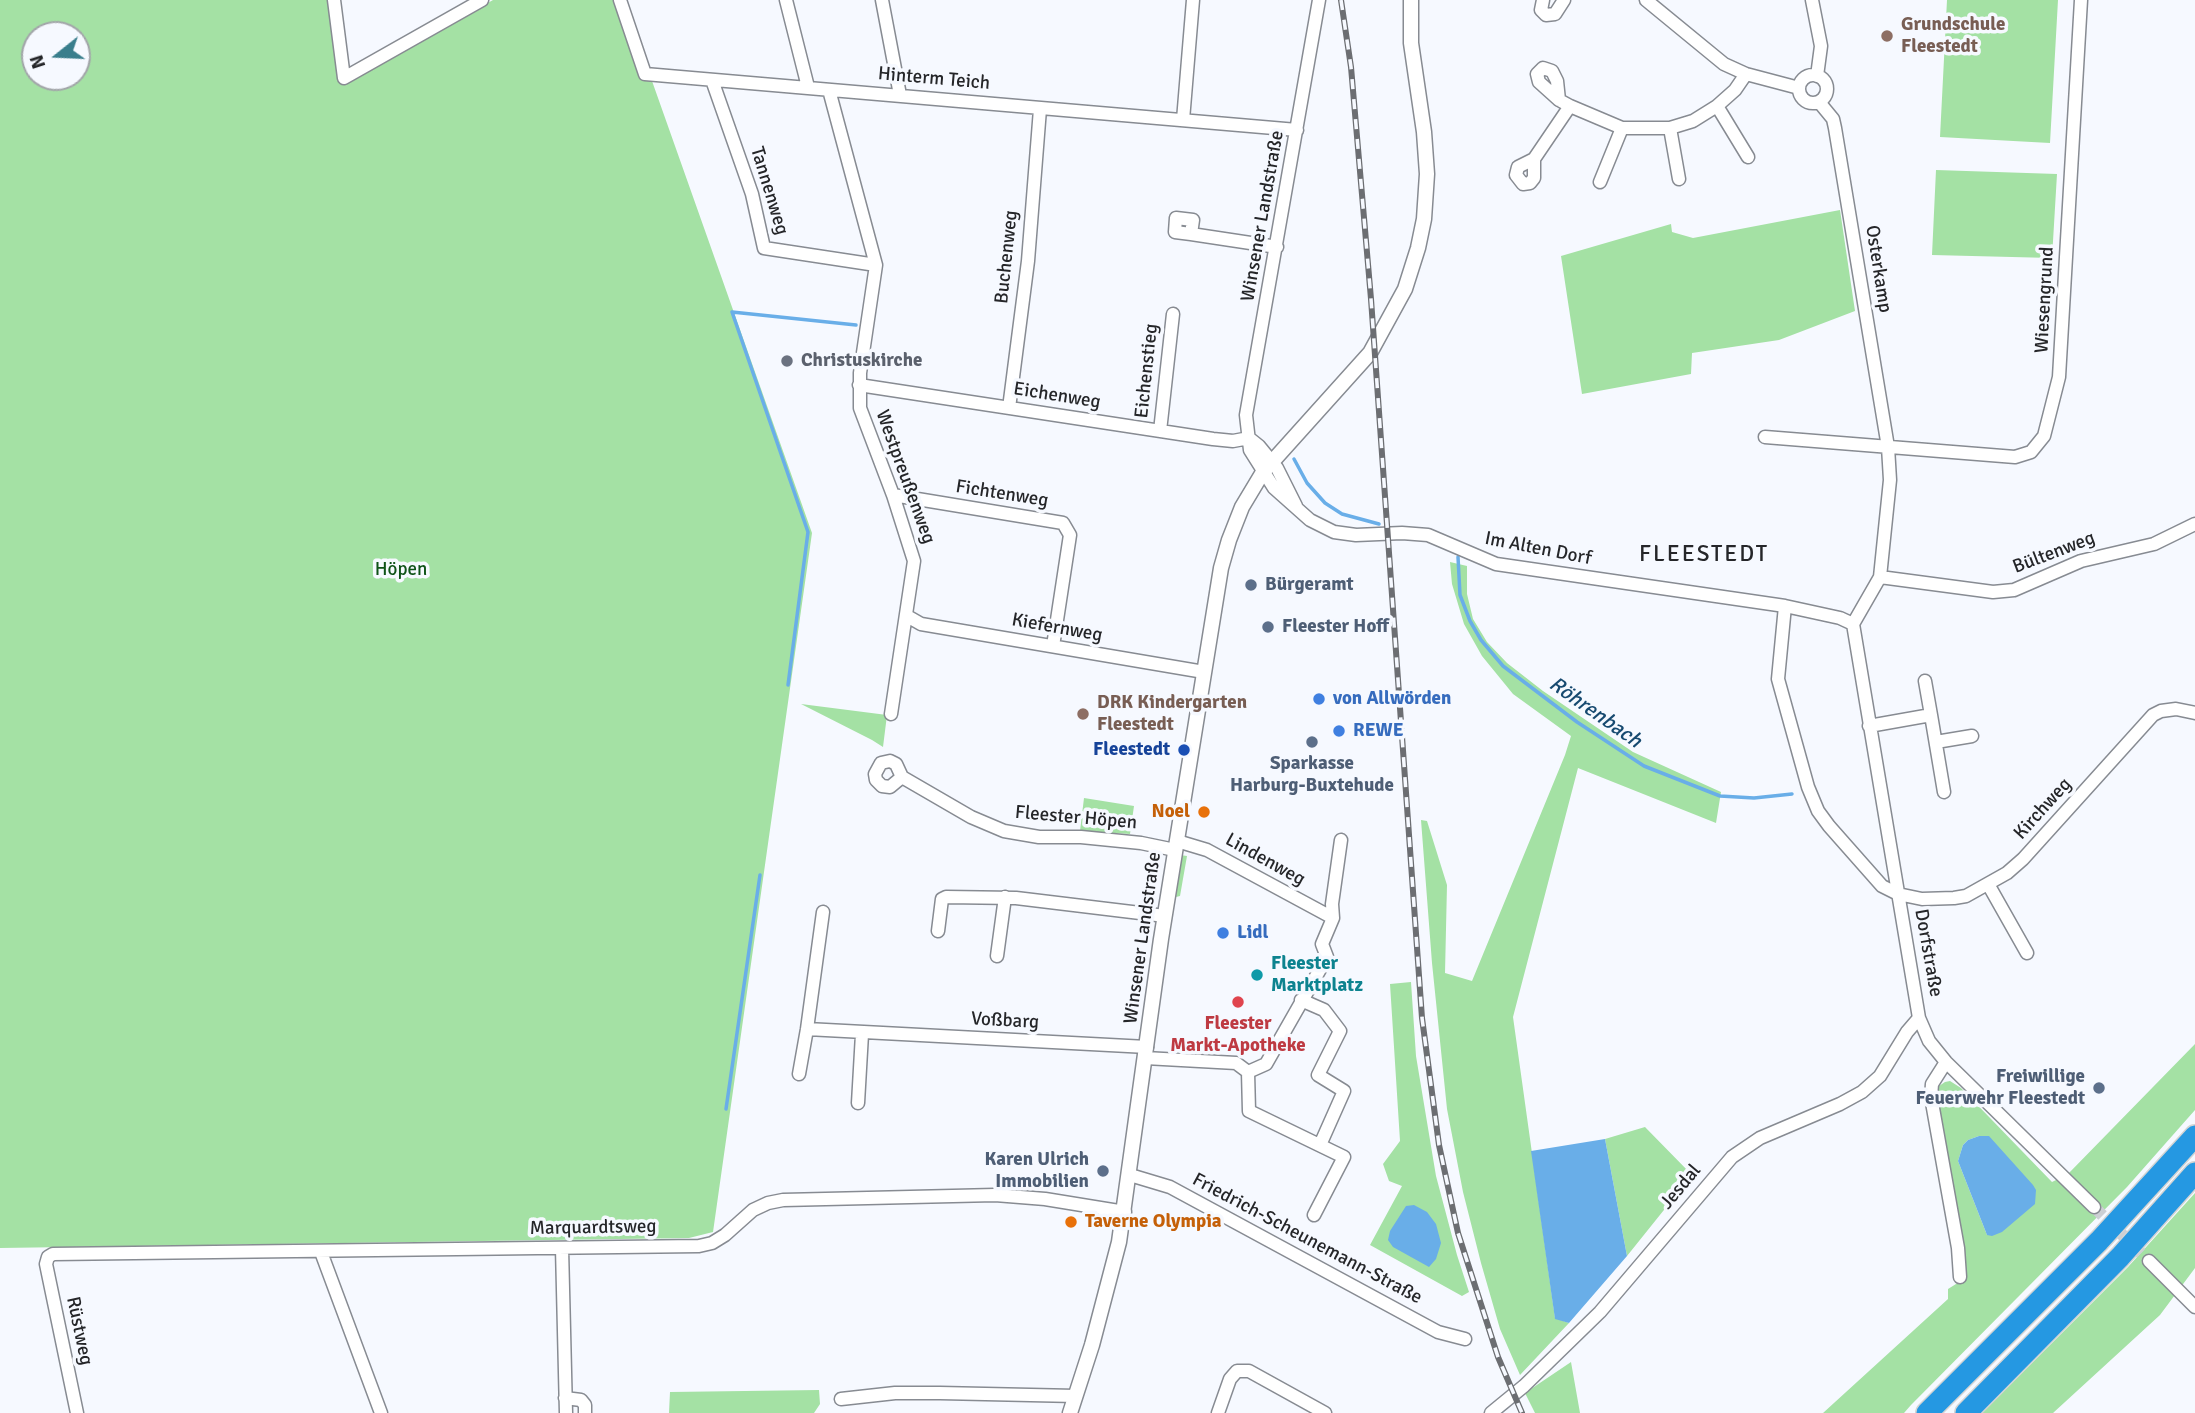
<!DOCTYPE html>
<html>
<head>
<meta charset="utf-8">
<style>
	body { margin:0 }
	#map { position:relative; width:2195px; height:1413px; overflow:hidden; background:#f6f9ff; font-family:Signika,sans-serif }
	canvas { display:block }
	.north { position:absolute; left:21px; top:21px; width:70px; height:70px; box-sizing:border-box; background:#f6f9ff; border:2px solid #a2a5a9; border-radius:50%; rotate:252deg; font-size:19px; font-weight:700; line-height:28px; text-align:center; color:#252629 }
	.north::after { content:''; display:block; margin:auto; width:24px; height:32px; background:#397e8c; clip-path:polygon(50% 0,100% 100%,50% 72%,0 100%) }
</style>
</head>
<body>
<div id="map">
<canvas width="2195" height="1413"></canvas>
<div class="north">N</div>
</div>
<script>
const g = document.querySelector('canvas').getContext('2d');
g.lineJoin = 'round';
function fill(path, color) { g.fillStyle = color; g.fill(path, 'evenodd'); }
const shape = rows => new Path2D(rows.map(r => 'M' + r).join(''));
function stroke(path, color, width, dash) { g.strokeStyle = color; g.lineWidth = width; g.lineCap = dash ? 'butt' : 'round'; g.setLineDash(dash || []); g.stroke(path); }
function drawText(font, color, halo, rows, align = 'center') {
  g.font = font + ' Signika,sans-serif'; g.lineWidth = 7; g.setLineDash([]); g.textBaseline = 'middle'; g.strokeStyle = halo; g.fillStyle = color; for (const [text, x, y, turn = 0] of rows) {
    g.save(); g.translate(x, y); g.rotate((+turn || 0) * Math.PI / 180); g.textAlign = isNaN(turn) ? turn : align; if (halo) g.strokeText(text, 0, 0); g.fillText(text, 0, 0); g.restore();
  }
}
const green = shape([
	[0,0,330,0,336,57,344,85,493,0,615,0,652,81,812,533,713,1232,689,1238,0,1248],
	[35,35,77,35,77,77,35,77],
	[1947,0,2058,0,2050,143,1940,137],
	[1936,170,2057,174,2052,258,1932,255],
	[1840,210,1855,311,1779,340,1692,353,1691,374,1582,394,1561,256,1671,224,1672,232,1693,238],
	[1450,562,1467,566,1467,594,1473,619,1487,642,1507,663,1543,691,1633,752,1721,792,1716,823,1578,768,1513,1017,1555,1318,1569,1323,1520,1375,1500,1329,1481,1263,1463,1192,1447,1109,1432,963,1421,820,1427,821,1447,885,1445,973,1472,981,1565,755,1571,736,1513,694,1482,656,1464,624,1452,584],
	[801,704,887,715,883,747,872,740],
	[1084,798,1134,806,1130,834,1080,831],
	[1180,855,1187,856,1180,896,1176,897],
	[1411,982,1416,1056,1436,1176,1457,1255,1469,1292,1462,1296,1370,1245,1402,1186,1389,1181,1383,1164,1400,1141,1390,984],
	[2195,1044,2195,1110,2127,1187,1911,1405,1904,1413,1823,1413,1948,1299,1948,1289,1964,1279,1934,1099,1936,1088,1945,1082,1950,1081,1961,1088,2052,1182,2068,1174],
	[1979,1136,1987,1235,1958,1161,1963,1145,1968,1140],
	[1645,1127,1692,1175,1627,1256,1605,1139],
	[2195,1193,2195,1268,2160,1315,2053,1413,1982,1413,2128,1267],
	[1571,1362,1580,1413,1535,1413,1525,1393],
	[819,1390,820,1404,814,1413,669,1413,670,1392]
]);
const water = shape([
	[1979,1136,1989,1136,2033,1185,2036,1190,2035,1204,2002,1232,1992,1236,1987,1235,1958,1161,1963,1145,1968,1140],
	[1605,1139,1627,1256,1569,1323,1555,1319,1531,1151],
	[1414,1205,1427,1212,1436,1224,1441,1243,1436,1259,1429,1267,1393,1247,1388,1240,1390,1231,1406,1206]
]);
const stream = shape([
	[1294,459,1307,483,1325,503,1342,514,1379,524],
	[1458,557,1460,595,1470,621,1481,640,1503,666,1577,722,1644,766,1720,796,1754,798,1792,794],
	[788,685,808,532,732,312,856,325],
	[726,1109,760,875]
]);
const minorTunnel = shape([
	[2094,1207,2149,1261]
]);
const minor = shape([
	[334,0,344,78,482,0],
	[620,0,645,74,1297,130],
	[786,0,808,87],
	[882,0,900,95],
	[1319,0,1246,415,1250,450,1274,488,1310,520,1334,532,1356,535,1402,533,1428,535,1496,564,1785,606,1840,618,1853,624],
	[1543,0,1541,10,1546,15,1555,14,1564,0],
	[1646,0,1724,64,1746,74,1799,88],
	[1812,0,1821,46,1817,76],
	'1799 89a14 14 0 1 1 28 0a14 14 0 1 1-28 0Z',
	[712,80,752,194,764,248,876,265],
	[829,90,876,265,860,373,860,408,893,495,914,561,891,714],
	[1559,100,1539,82,1537,74,1543,68,1552,71,1557,81,1559,100,1570,106,1622,128,1670,128,1693,121,1717,106,1735,90,1746,74],
	[1819,102,1833,119,1835,128,1888,447,1890,480,1880,577,1853,624],
	[1717,106,1748,157],
	[1183,120,1193,0],
	[1670,128,1679,179],
	[1534,159,1534,178,1530,183,1523,184,1516,175,1518,167,1534,159,1570,106],
	[1600,182,1622,128],
	[1191,234,1193,220,1176,218,1175,232,1191,234,1277,247],
	[859,385,1213,439,1233,441,1249,438],
	[1009,408,1028,261,1040,109],
	[1160,431,1173,314],
	[1765,437,2015,457,2031,452,2044,436,2059,377,2081,0],
	[1249,438,1259,446,1277,468,1296,506],
	[893,495,1063,523,1070,535,1053,646],
	[1880,577,1993,592,2014,590,2081,561,2154,544,2195,524],
	[1785,606,1778,679,1808,787,1818,811,1829,826,1882,886,1898,894,1922,899,1954,898,1966,896,2007,873,2023,859,2153,715,2161,711,2176,709,2195,713],
	[907,616,921,624,1204,672],
	[1853,624,1919,1018,1929,1041,1946,1062,2094,1207],
	[1931,715,1944,792],
	[1869,726,1931,715,1925,681],
	[1936,742,1972,736],
	[902,777,896,764,890,761,881,763,875,774,876,780,882,786,890,787,902,777,971,817,1004,831,1039,837,1081,837,1141,843,1175,850],
	[1177,841,1207,850,1333,918],
	[1988,884,2027,953],
	[938,931,942,899,946,897,1016,898,1165,916],
	[997,956,1005,897],
	[1301,1000,1324,1010,1340,1031,1318,1075,1344,1091,1320,1145],
	[807,1029,1147,1047],
	[1145,1058,1236,1063,1248,1072],
	[1946,1062,1932,1084,1931,1097,1958,1248,1960,1277],
	[1248,1072,1266,1064,1327,957,1322,944,1333,918,1332,904,1341,840],
	[1248,1072,1249,1111,1344,1157,1314,1215],
	[799,1074,807,1029,823,912],
	[858,1103,862,1034],
	[1130,1175,1170,1187,1438,1332,1465,1339],
	[562,1248,566,1413],
	[321,1252,381,1413],
	[2149,1261,2195,1307],
	[565,1398,581,1400,585,1405,585,1413],
	[841,1399,895,1393,940,1393,1076,1396],
	[77,1413,46,1264,48,1257,53,1254,699,1246,712,1243,725,1235,753,1210,768,1203,783,1200,995,1195,1045,1199,1125,1212],
	[1218,1413,1230,1379,1237,1371,1249,1371,1325,1413],
	[1491,1413,1524,1386,1600,1312,1732,1157,1760,1138,1840,1104,1862,1092,1880,1076,1907,1032,1919,1018]
]);
const tertiary = shape([
	[1070,1413,1092,1345,1119,1242,1161,939,1221,568,1229,540,1242,507,1263,472,1370,353,1405,289,1418,248,1424,219,1427,174,1424,132,1411,43,1411,0]
]);
const motorway = shape([
	[1927,1413,2099,1241,2195,1136],
	[1966,1413,2120,1257,2195,1173]
]);
const rail = shape([
	[1341,0,1351,67,1371,299,1422,1018,1439,1145,1458,1233,1498,1357,1522,1413]
]);
const markers = [
	[1887,36,7,"#8d6e63"],
	[787,361,7,"#6b7280"],
	[1251,585,7,"#5c6f8a"],
	[1268,627,7,"#5c6f8a"],
	[1319,699,7,"#3f7fe0"],
	[1083,714,7,"#8d6e63"],
	[1339,731,7,"#3f7fe0"],
	[1312,742,7,"#5c6f8a"],
	[1184,750,7,"#1a4fb4"],
	[1204,812,7,"#e8710a"],
	[1223,933,7,"#3f7fe0"],
	[1257,975,7,"#0f9aa8"],
	[1238,1002,7,"#e0444e"],
	[2099,1088,7,"#5c6f8a"],
	[1103,1171,7,"#5c6f8a"],
	[1071,1222,7,"#e8710a"]
];
const educationNames = [
	["Grundschule",1901,25],
	["Fleestedt",1901,47],
	["DRK Kindergarten",1097,703],
	["Fleestedt",1097,725]
];
const streetNames = [
	["Hinterm Teich",934,79,5],
	["Tannenweg",769,191,73],
	["Winsener Landstraße",1263,216,-80],
	["Buchenweg",1007,257,-84],
	["Osterkamp",1878,269,81],
	["Wiesengrund",2045,300,-87],
	["Eichenstieg",1147,371,-84],
	["Eichenweg",1057,396,9],
	["Westpreußenweg",905,477,70],
	["Fichtenweg",1002,494,9],
	["Im Alten Dorf",1538,549,11],
	["Bültenweg",2054,553,-21],
	["Kiefernweg",1057,628,10],
	["Kirchweg",2043,809,-48],
	["Fleester Höpen",1076,818,5],
	["Lindenweg",1265,860,29],
	["Winsener Landstraße",1143,938,-82],
	["Dorfstraße",1928,953,80],
	["Voßbarg",1005,1021,3],
	["Jesdal",1681,1187,-50],
	["Marquardtsweg",593,1228,-1],
	["Friedrich-Scheunemann-Straße",1307,1239,28],
	["Rüstweg",79,1331,78]
];
const worshipNames = [
	["Christuskirche",801,361]
];
const parkNames = [
	["Höpen",401,570]
];
const serviceNames = [
	["Bürgeramt",1265,585],
	["Fleester Hoff",1282,627],
	["Sparkasse",1312,764,"center"],
	["Harburg-Buxtehude",1312,786,"center"],
	["Freiwillige",2085,1077,"right"],
	["Feuerwehr Fleestedt",2085,1099,"right"],
	["Karen Ulrich",1089,1160,"right"],
	["Immobilien",1089,1182,"right"]
];
const shopNames = [
	["von Allwörden",1333,699],
	["REWE",1353,731],
	["Lidl",1237,933]
];
const transitNames = [
	["Fleestedt",1170,750]
];
const foodNames = [
	["Noel",1190,812],
	["Taverne Olympia",1085,1222,"left"]
];
const cultureNames = [
	["Fleester",1271,964],
	["Marktplatz",1271,986]
];
const healthNames = [
	["Fleester",1238,1024],
	["Markt-Apotheke",1238,1046]
];
const waterNames = [
	["Röhrenbach",1595,713,35]
];
const quarterNames = [
	["FLEESTEDT",1704,555]
];
fill(green, '#a4e1a4');
fill(water, '#69aee8');
stroke(stream, '#69aee8', 3.5);
stroke(minorTunnel, '#cccfd4', 12, [12, 6]);
stroke(minor, '#878b92', 15);
stroke(tertiary, '#878b92', 17);
stroke(motorway, '#d3d4d4', 24);
stroke(minor, '#fff', 12);
stroke(tertiary, '#fff', 14);
stroke(motorway, '#2598e2', 21);
stroke(rail, '#6c6e72', 6);
stroke(rail, '#f6f9ff', 3.5, [10]);
for (const [x, y, r, color] of markers) { const dot = new Path2D(); dot.arc(x, y, r, 0, 2 * Math.PI); g.fillStyle = color; g.fill(dot); stroke(dot, '#f6f9ff', 2.5); }
drawText('bold 19px', '#785e54', '#f6f9ff', educationNames, 'left');
drawText('19px', '#252629', '#f6f9ff', streetNames);
drawText('bold 19px', '#5b616d', '#f6f9ff', worshipNames, 'left');
drawText('19px', '#0f5318', '#f6f9ff', parkNames);
drawText('bold 19px', '#4e5e75', '#f6f9ff', serviceNames, 'left');
drawText('bold 19px', '#366cbe', '#f6f9ff', shopNames, 'left');
drawText('bold 19px', '#164399', '#f6f9ff', transitNames, 'right');
drawText('bold 19px', '#c56008', '#f6f9ff', foodNames, 'right');
drawText('bold 19px', '#0d838f', '#f6f9ff', cultureNames, 'left');
drawText('bold 19px', '#be3a42', '#f6f9ff', healthNames);
drawText('italic 21px', '#174a70', '#f6f9ff', waterNames);
g.letterSpacing = '2px';
drawText('23px', '#252629', '#f6f9ff', quarterNames);
g.letterSpacing = '0px';
</script>
</body>
</html>
